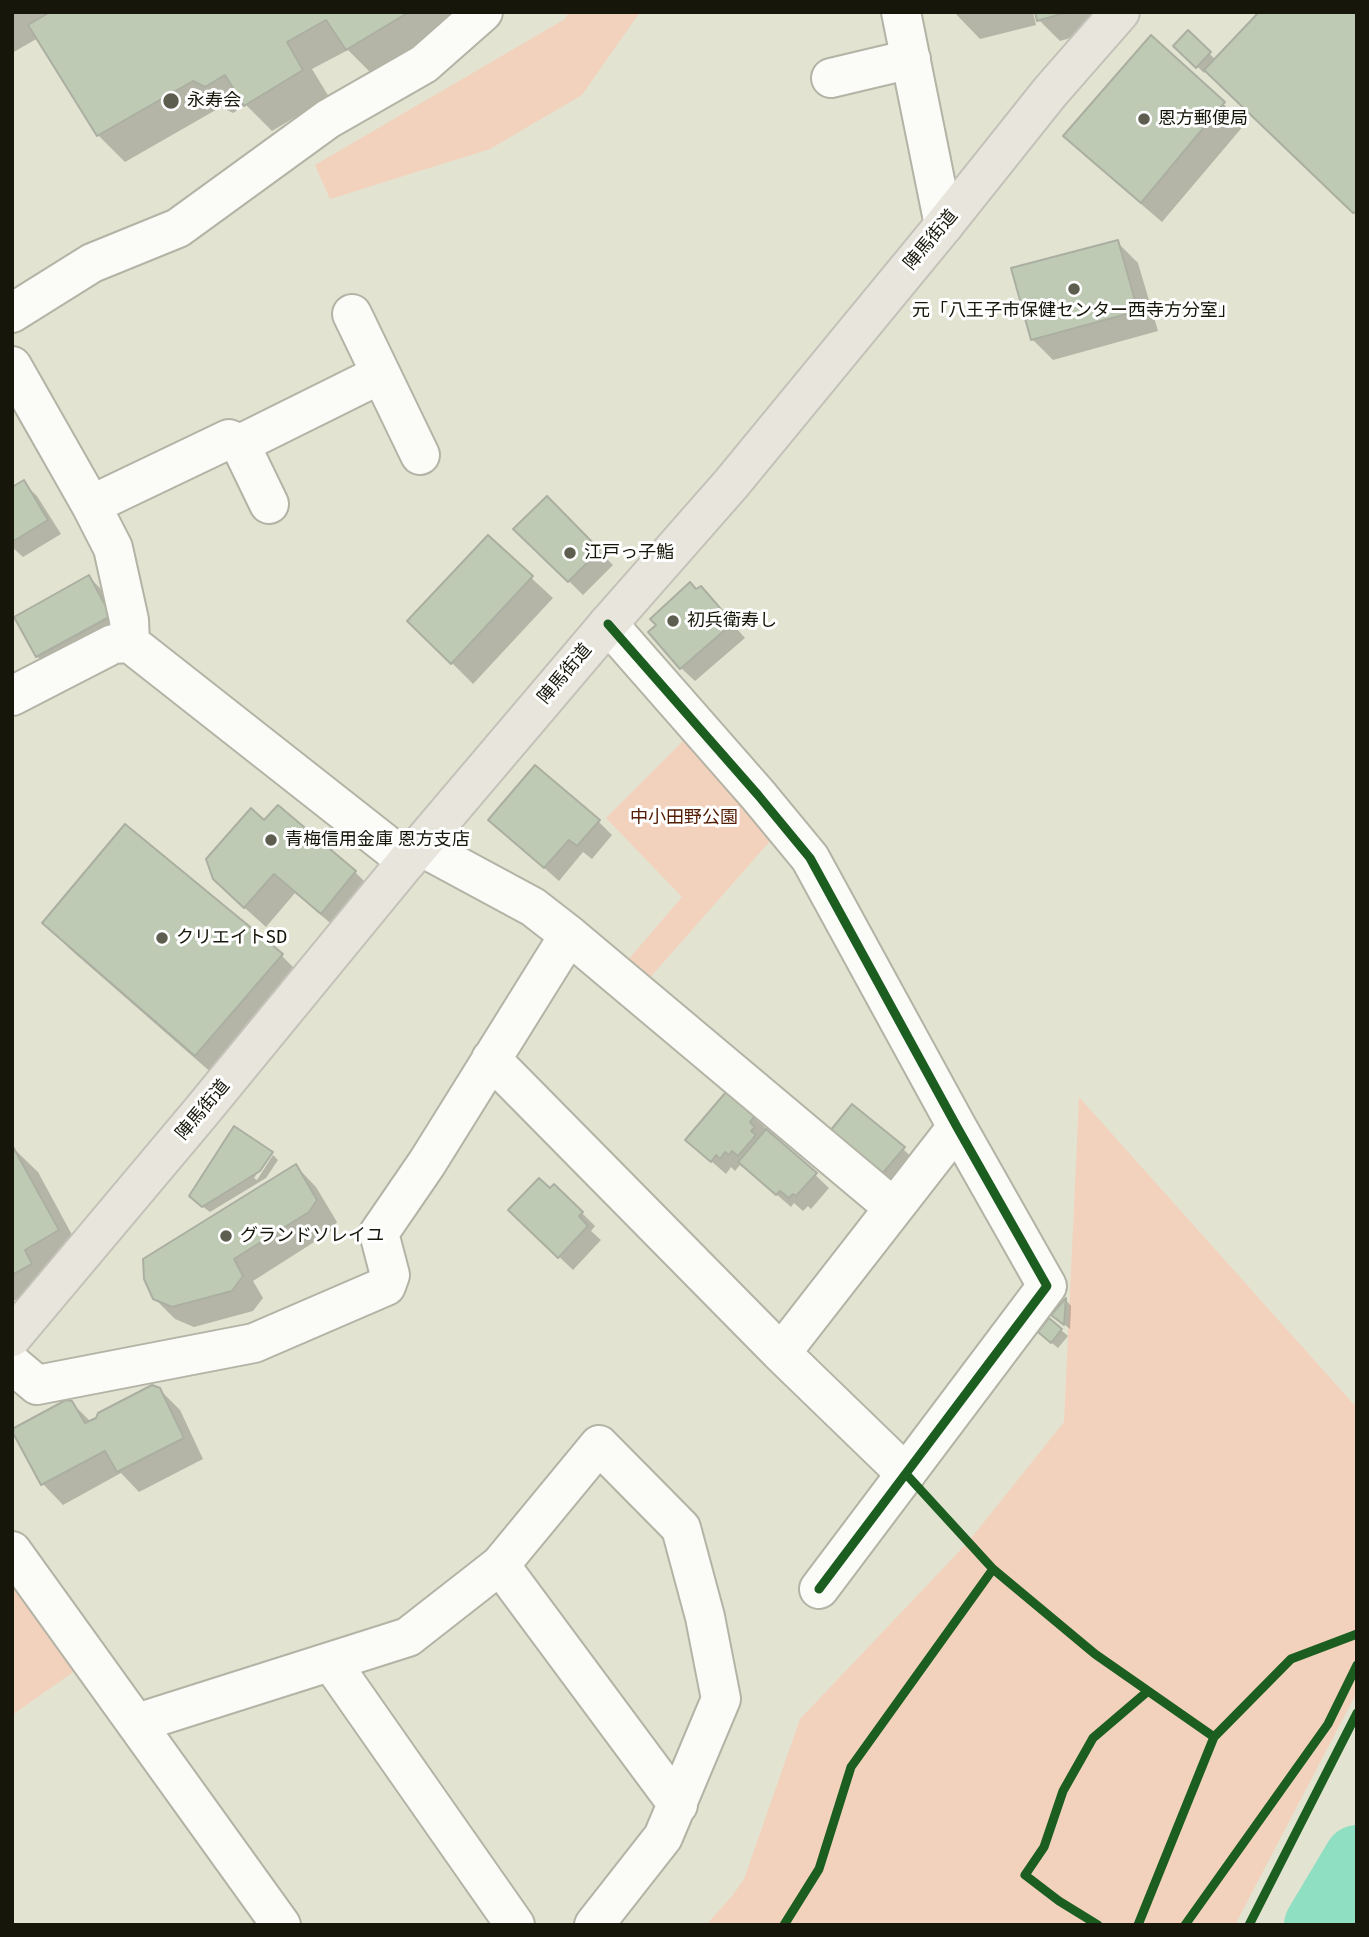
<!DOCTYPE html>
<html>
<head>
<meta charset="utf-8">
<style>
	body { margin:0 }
	#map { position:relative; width:1369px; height:1937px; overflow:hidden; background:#e3e3d1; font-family:"Fira Sans",sans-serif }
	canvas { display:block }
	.frame { position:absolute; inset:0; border:14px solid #16160a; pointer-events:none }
</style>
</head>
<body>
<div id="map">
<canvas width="1369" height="1937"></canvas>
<div class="frame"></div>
</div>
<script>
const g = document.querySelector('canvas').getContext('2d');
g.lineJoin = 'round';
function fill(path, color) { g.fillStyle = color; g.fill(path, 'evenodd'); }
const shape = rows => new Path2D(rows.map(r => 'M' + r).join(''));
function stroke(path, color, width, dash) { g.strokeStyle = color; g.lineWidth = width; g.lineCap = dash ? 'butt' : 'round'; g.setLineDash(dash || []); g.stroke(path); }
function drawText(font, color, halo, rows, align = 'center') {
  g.font = font + ' "Fira Sans","Noto Sans JP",sans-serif'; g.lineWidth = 6; g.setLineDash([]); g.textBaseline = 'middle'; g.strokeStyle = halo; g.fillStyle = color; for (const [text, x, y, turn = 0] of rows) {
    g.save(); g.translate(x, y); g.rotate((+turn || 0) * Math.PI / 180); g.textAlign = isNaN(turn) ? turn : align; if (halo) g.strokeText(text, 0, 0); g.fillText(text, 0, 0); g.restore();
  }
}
const green = shape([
	[569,12,640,12,582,95,490,149,330,199,315,165,565,19],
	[687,737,771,840,640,989,621,968,682,897,606,818],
	[1079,1097,1357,1408,1357,1692,1235,1925,706,1925,732,1896,744,1879,800,1719,968,1542,1064,1422],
	[12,1578,79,1668,12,1715]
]);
const shadow = shape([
	[12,12,463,12,469,19,374,76,348,50,312,69,329,97,272,131,246,105,233,113,221,107,125,162,98,135,38,38,12,53],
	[954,12,1033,12,1036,25,980,39],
	[1036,12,1100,12,1084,34,1060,41,1039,20],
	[1357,12,1357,215,1206,70,1204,73,1176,46,1188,33,1216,60],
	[1151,38,1245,124,1162,222,1086,157,1065,136],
	[1117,242,1138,263,1158,331,1053,360,1032,339],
	[23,483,37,496,61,534,23,557,12,547,12,489],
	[547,498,613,565,583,595,516,529],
	[488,538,553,598,473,684,410,621],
	[89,577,109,597,130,637,58,677,37,656],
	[701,588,745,638,695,681,681,668,696,591],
	[278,807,355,872,376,893,342,933,295,893,266,927,236,900,264,822],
	[490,820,598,821,612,835,592,859,583,852,559,881],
	[44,923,281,955,308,982,222,1082,71,950],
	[726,1094,754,1117,829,1188,811,1209,808,1206,803,1211,794,1203,791,1207,744,1166,743,1168,740,1165,735,1171,731,1167,726,1174,687,1140],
	[846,1145,903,1149,917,1162,893,1183],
	[12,1147,38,1172,84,1257,12,1302],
	[271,1153,254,1178,257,1180,273,1155,278,1160,266,1178,210,1212,198,1203],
	[296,1166,316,1187,337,1222,330,1232,253,1281,263,1298,253,1311,194,1327,175,1319,154,1298],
	[510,1210,582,1213,595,1226,591,1231,601,1240,573,1270],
	[1066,1300,1071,1306,1070,1329,1060,1321],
	[1061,1330,1068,1336,1058,1348,1046,1338],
	[159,1389,180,1410,203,1459,139,1492,121,1473,63,1505,43,1484,71,1402,91,1422]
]);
const river = shape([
	[1317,1925,1357,1858]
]);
const building = shape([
	[50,12,409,12,346,50,326,20,287,42,303,70,244,106,225,75,205,87,193,81,97,136,28,25,50,12],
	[1035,12,1065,12,1065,13,1037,21,1035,12],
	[1259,12,1357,12,1357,212,1353,213,1204,70,1259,12],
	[1188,30,1211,52,1196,68,1173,46,1188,30],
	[1151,35,1225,102,1141,203,1063,136,1151,35],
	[1118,240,1138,311,1031,340,1011,268,1118,240],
	[24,480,48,520,12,542,12,487,24,480],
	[547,496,600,550,568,582,513,529,547,496],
	[488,535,533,576,451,664,407,621,488,535],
	[89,575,111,616,36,657,14,617,89,575],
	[690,582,696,589,701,586,733,623,680,669,648,632,656,625,650,619,690,582],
	[535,765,600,820,577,846,569,840,544,868,488,820,535,765],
	[278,805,356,871,321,914,274,874,244,908,213,879,206,859,251,808,264,820,278,805],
	[125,824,283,954,195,1056,42,923,125,824],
	[726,1092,755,1116,750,1122,755,1127,751,1131,756,1135,738,1156,732,1151,729,1155,725,1152,720,1159,716,1155,711,1162,685,1140,726,1092],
	[852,1104,905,1147,882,1174,830,1131,852,1104],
	[234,1126,273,1152,260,1171,202,1207,189,1196,234,1126],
	[766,1129,817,1173,796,1196,793,1194,789,1198,780,1191,776,1195,738,1162,766,1129],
	[12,1145,59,1230,25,1250,32,1264,12,1275,12,1145],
	[296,1164,317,1200,309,1212,234,1259,243,1276,232,1291,172,1307,153,1299,144,1279,143,1259,296,1164],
	[539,1178,550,1188,554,1184,583,1212,579,1216,588,1226,558,1258,508,1210,539,1178],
	[1066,1298,1064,1325,1051,1315,1066,1298],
	[1049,1318,1062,1329,1051,1343,1038,1332,1049,1318],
	[152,1385,160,1388,184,1438,117,1472,105,1451,41,1485,13,1433,14,1428,66,1400,72,1401,85,1423,96,1418,98,1413,152,1385]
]);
const minor = shape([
	[901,12,944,225],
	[831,78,911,59],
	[12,313,92,263,178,228,328,119,424,64,483,12],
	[352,314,420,455],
	[12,366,91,505,113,548,129,620,130,643],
	[240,444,269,504],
	[91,505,229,439,240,444,381,374],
	[608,624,758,795,810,858,957,1127,1047,1286,819,1589],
	[12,696,113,644,130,643,407,861],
	[420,846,533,907,569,935,894,1208],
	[491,1059,781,1353,906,1474],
	[781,1353,957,1127],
	[12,1364,37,1385,254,1343,386,1286,390,1275,379,1233,427,1163,569,935],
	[12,1551,281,1925],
	[500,1565,678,1805],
	[331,1662,515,1925],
	[137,1723,408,1637,500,1565,599,1445,681,1528,705,1617,721,1699,663,1837,594,1925]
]);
const major = shape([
	[12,1337,201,1112,407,861,608,624,731,484,944,225,1050,92,1120,12]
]);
const cycleway = shape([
	[608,624,758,795,810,858,957,1127,1047,1286,819,1589],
	[906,1474,993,1569,1095,1654,1214,1737],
	[784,1925,819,1869,851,1767,993,1569],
	[1098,1925,1059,1901,1025,1875,1044,1847,1063,1791,1093,1738,1148,1691],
	[1138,1925,1214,1737,1291,1659,1357,1634],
	[1185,1925,1328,1724,1357,1665],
	[1249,1925,1357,1713]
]);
const markers = [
	[171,101,9,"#5e5e50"],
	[1144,119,7,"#5e5e50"],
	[1074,289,7,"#5e5e50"],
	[570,553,7,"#5e5e50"],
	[673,621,7,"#5e5e50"],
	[271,840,7,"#5e5e50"],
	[162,938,7,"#5e5e50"],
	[226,1236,7,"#5e5e50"]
];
const poiNames = [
	["永寿会",187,101],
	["恩方郵便局",1158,119],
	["元「八王子市保健センター西寺方分室」",1074,311,"center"],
	["江戸っ子鮨",584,553],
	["初兵衛寿し",687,621],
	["青梅信用金庫 恩方支店",285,840],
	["クリエイトSD",176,938],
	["グランドソレイユ",240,1236]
];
const streetNames = [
	["陣馬街道",931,240,-50],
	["陣馬街道",565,674,-50],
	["陣馬街道",203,1110,-50]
];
const parkNames = [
	["中小田野公園",684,818]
];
fill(green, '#f2d2bd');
fill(shadow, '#0003');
stroke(river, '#8fdfc2', 66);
fill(building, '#becab3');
stroke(building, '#abafa2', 2);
stroke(minor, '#b3b3a6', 42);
stroke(major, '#c2c2b9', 42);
stroke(minor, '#fbfbf8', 38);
stroke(major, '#e8e5dd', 38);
stroke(cycleway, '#1b5e20', 9);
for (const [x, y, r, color] of markers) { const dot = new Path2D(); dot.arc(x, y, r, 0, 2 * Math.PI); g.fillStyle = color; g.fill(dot); stroke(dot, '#fff', 2.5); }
drawText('18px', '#16160a', '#fff', poiNames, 'left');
drawText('18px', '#16160a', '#fff', streetNames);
drawText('18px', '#521d03', '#fff', parkNames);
</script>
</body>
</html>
